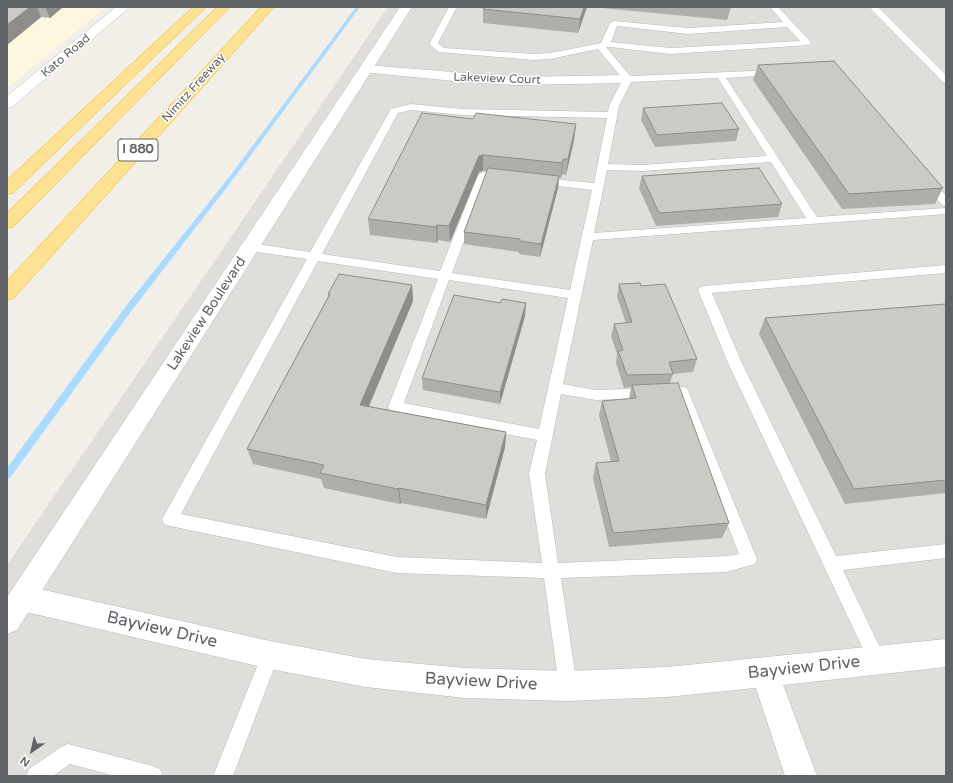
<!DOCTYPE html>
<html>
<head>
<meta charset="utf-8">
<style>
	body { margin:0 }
	#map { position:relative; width:953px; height:783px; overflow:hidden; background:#f1efe8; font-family:"Varela Round",sans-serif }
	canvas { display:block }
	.frame { position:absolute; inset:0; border:8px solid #5f6368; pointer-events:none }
	.north { position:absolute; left:12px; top:731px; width:40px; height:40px; -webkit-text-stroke:3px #fff; paint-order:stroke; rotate:214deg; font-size:11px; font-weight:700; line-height:16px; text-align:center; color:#5f6368 }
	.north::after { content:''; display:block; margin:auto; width:14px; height:18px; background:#5f6368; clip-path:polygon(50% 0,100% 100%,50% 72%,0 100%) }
</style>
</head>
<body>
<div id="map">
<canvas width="953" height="783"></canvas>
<div class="frame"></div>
<div class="north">N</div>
</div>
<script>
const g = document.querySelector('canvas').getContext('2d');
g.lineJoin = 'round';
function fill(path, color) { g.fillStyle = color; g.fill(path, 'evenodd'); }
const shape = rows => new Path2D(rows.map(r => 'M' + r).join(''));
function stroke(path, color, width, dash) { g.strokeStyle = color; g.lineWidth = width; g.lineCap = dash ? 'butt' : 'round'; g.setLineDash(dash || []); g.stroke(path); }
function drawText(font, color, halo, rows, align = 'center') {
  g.font = font + ' "Varela Round",sans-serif'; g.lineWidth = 3; g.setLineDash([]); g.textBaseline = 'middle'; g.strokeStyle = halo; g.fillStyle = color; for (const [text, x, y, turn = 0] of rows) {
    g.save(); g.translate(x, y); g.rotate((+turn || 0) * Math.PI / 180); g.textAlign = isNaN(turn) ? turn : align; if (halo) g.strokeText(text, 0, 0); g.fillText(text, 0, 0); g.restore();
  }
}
const commercial = shape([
	[7,7,107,7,7,88]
]);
const industrial = shape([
	[388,7,946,7,946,776,7,776,7,565]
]);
const stream = shape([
	[356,7,360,7,234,178,132,310,10,478,7,479,7,468,126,306,230,176,356,7]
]);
const service = shape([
	[449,7,457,7,438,43,444,48,534,54,550,53,601,43,610,23,614,21,688,28,783,22,770,7,778,7,810,41,811,43,810,45,670,54,610,47,606,47,630,76,777,70,779,72,774,75,726,78,817,217,946,208,946,214,593,240,563,384,596,390,682,387,687,388,757,559,755,564,726,572,561,578,577,686,575,693,568,695,561,693,559,686,544,578,397,573,170,526,164,524,162,519,307,259,250,251,246,250,244,247,246,244,250,243,310,252,391,109,411,104,463,109,608,112,609,106,623,79,598,49,550,59,534,60,439,52,429,44,449,7],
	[617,26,688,34,787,27,800,41,670,48,611,42,617,26],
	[718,78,767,156,642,165,608,164,619,106,631,82,718,78],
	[411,110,463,115,607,118,594,183,541,178,536,181,541,184,592,190,570,290,452,273,487,179,508,179,509,177,504,174,483,172,478,175,440,271,322,254,398,113,411,110],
	[771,162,806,218,594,233,607,170,642,171,771,162],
	[318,261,438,279,388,407,390,411,395,412,537,440,529,474,542,563,397,557,181,514,318,261],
	[449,280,568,298,539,429,404,403,449,280],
	[561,394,596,400,677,397,739,554,726,556,558,563,545,474,561,394],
	[869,7,878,7,946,75,946,83,943,82,869,7],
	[927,178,931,179,946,196,946,206,942,205,922,181,927,178],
	[946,265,946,273,712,293,742,363,836,556,946,544,946,558,843,570,886,660,883,666,877,669,871,666,728,363,698,290,700,287,704,286,946,265],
	[270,646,276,649,279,655,233,776,213,776,264,649,270,646],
	[68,744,153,766,160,769,163,776,115,776,70,764,53,776,26,776,29,769,61,747,68,744]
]);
const minor = shape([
	[366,65,516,77,628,75,633,76,635,79,633,82,628,83,516,85,465,82,361,72,359,69,361,66,366,65],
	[22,585,270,641,366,659,465,668,568,671,667,667,946,639,946,667,765,687,667,697,568,701,465,698,366,687,270,669,22,611,12,607,8,598,12,589,22,585]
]);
const tertiary = shape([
	[116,7,130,7,12,107,7,108,7,96,116,7],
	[400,7,412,7,17,630,7,634,7,597,400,7],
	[765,659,775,663,817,776,785,776,751,673,755,663,765,659]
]);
const motorway = shape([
	[193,7,206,7,13,193,7,194,7,180,193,7],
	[217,7,230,7,13,227,7,228,7,213,217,7],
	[261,7,274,7,14,298,7,300,7,281,261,7]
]);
const wall = shape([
	[7,7,63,7,50,18,41,17,7,45],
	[587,7,578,33,483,23,483,9],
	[591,7,731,7,727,20],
	[758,65,943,188,935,204,842,209,753,80],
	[643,108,739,129,736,141,655,147,641,120],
	[473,119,576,124,574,140,566,175,562,174,561,178,559,178,558,188,540,257,519,254,519,252,464,244,464,232,487,171,483,171,479,172,450,242,438,240,437,243,370,235,368,219],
	[642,176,782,204,778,217,656,226,639,188],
	[619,284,641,286,697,359,693,372,673,374,670,383,729,523,722,538,609,547,593,478,596,463,611,461,599,416,602,401,629,399,631,387,624,388,616,363,617,354,611,336,614,324,626,323,617,297],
	[412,285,413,301,369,406,506,432,505,447,486,519,401,503,400,504,324,488,321,479,253,464,247,449,328,297,328,294],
	[500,303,526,303,525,316,500,404,423,390,422,378],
	[946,304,946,493,845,504,759,334,765,318]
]);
const shadedWall = shape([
	[30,7,37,7,41,17,7,45,7,25],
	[45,7,63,7,50,18],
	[584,7,587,7,578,33,580,19],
	[576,124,574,140,566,175,568,159],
	[483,155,483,171,479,172,450,242,449,226,479,156],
	[563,159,562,174,561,178,562,163],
	[559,176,558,188,540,257,541,244],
	[437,225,438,240,437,243,436,227],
	[412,285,413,301,363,420,360,405],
	[526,303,525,316,500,404,500,392],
	[506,432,505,447,486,519,486,505],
	[399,488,401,503,400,504,398,489]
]);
const building = shape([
	[7,7,30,7,7,25,7,7],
	[484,7,584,7,580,19,483,9,484,7],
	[834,61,943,188,849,194,758,65,834,61],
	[722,103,739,129,657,135,643,108,722,103],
	[422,113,473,119,476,113,576,124,568,159,563,159,562,163,483,155,479,156,449,226,437,225,436,227,368,219,422,113],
	[488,168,559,176,541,244,520,241,520,239,464,232,488,168],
	[759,168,782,204,659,213,642,176,759,168],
	[339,274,412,285,360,405,506,432,486,505,399,488,398,489,320,473,324,465,247,449,330,294,328,294,339,274],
	[640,283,641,286,665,284,697,359,669,362,673,374,627,375,618,351,623,350,614,324,632,322,619,284,640,283],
	[454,295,500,303,502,299,526,303,500,392,422,378,454,295],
	[946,304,946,480,854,489,765,318,946,304],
	[678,383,729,523,613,533,596,463,619,461,602,401,636,398,632,385,678,383]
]);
const farStreetnames = [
	["Kato Road",66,56,-40],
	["Lakeview Court",497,79,2],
	["Nimitz Freeway",194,88,-48]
];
const shields = [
	[138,150,40]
];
const shieldNames = [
	["I 880",138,150]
];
const streetNames = [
	["Lakeview Boulevard",207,314,-57]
];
const nearStreetnames = [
	["Bayview Drive",162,630,13],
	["Bayview Drive",804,668,-6],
	["Bayview Drive",481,682,3]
];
fill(commercial, '#fef7e0');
fill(industrial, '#e0deda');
fill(stream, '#aadaff');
stroke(service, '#b5b8bc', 1);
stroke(minor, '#b5b8bc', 1);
stroke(tertiary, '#b5b8bc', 1);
stroke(motorway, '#f9ab00', 1);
fill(service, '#fff');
fill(minor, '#fff');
fill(tertiary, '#fff');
fill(motorway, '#fde293');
fill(wall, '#afaea9');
fill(shadedWall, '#8f8d8a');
fill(building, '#cccac5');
stroke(building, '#8f8d8a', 1);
drawText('12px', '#5f6368', '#fff', farStreetnames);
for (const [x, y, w] of shields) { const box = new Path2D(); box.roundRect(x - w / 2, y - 11, w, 22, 3); g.fillStyle = '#fff'; g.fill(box); stroke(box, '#5f6368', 1); }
drawText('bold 13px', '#5f6368', null, shieldNames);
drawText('14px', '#5f6368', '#fff', streetNames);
drawText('17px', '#5f6368', '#fff', nearStreetnames);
</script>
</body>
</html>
